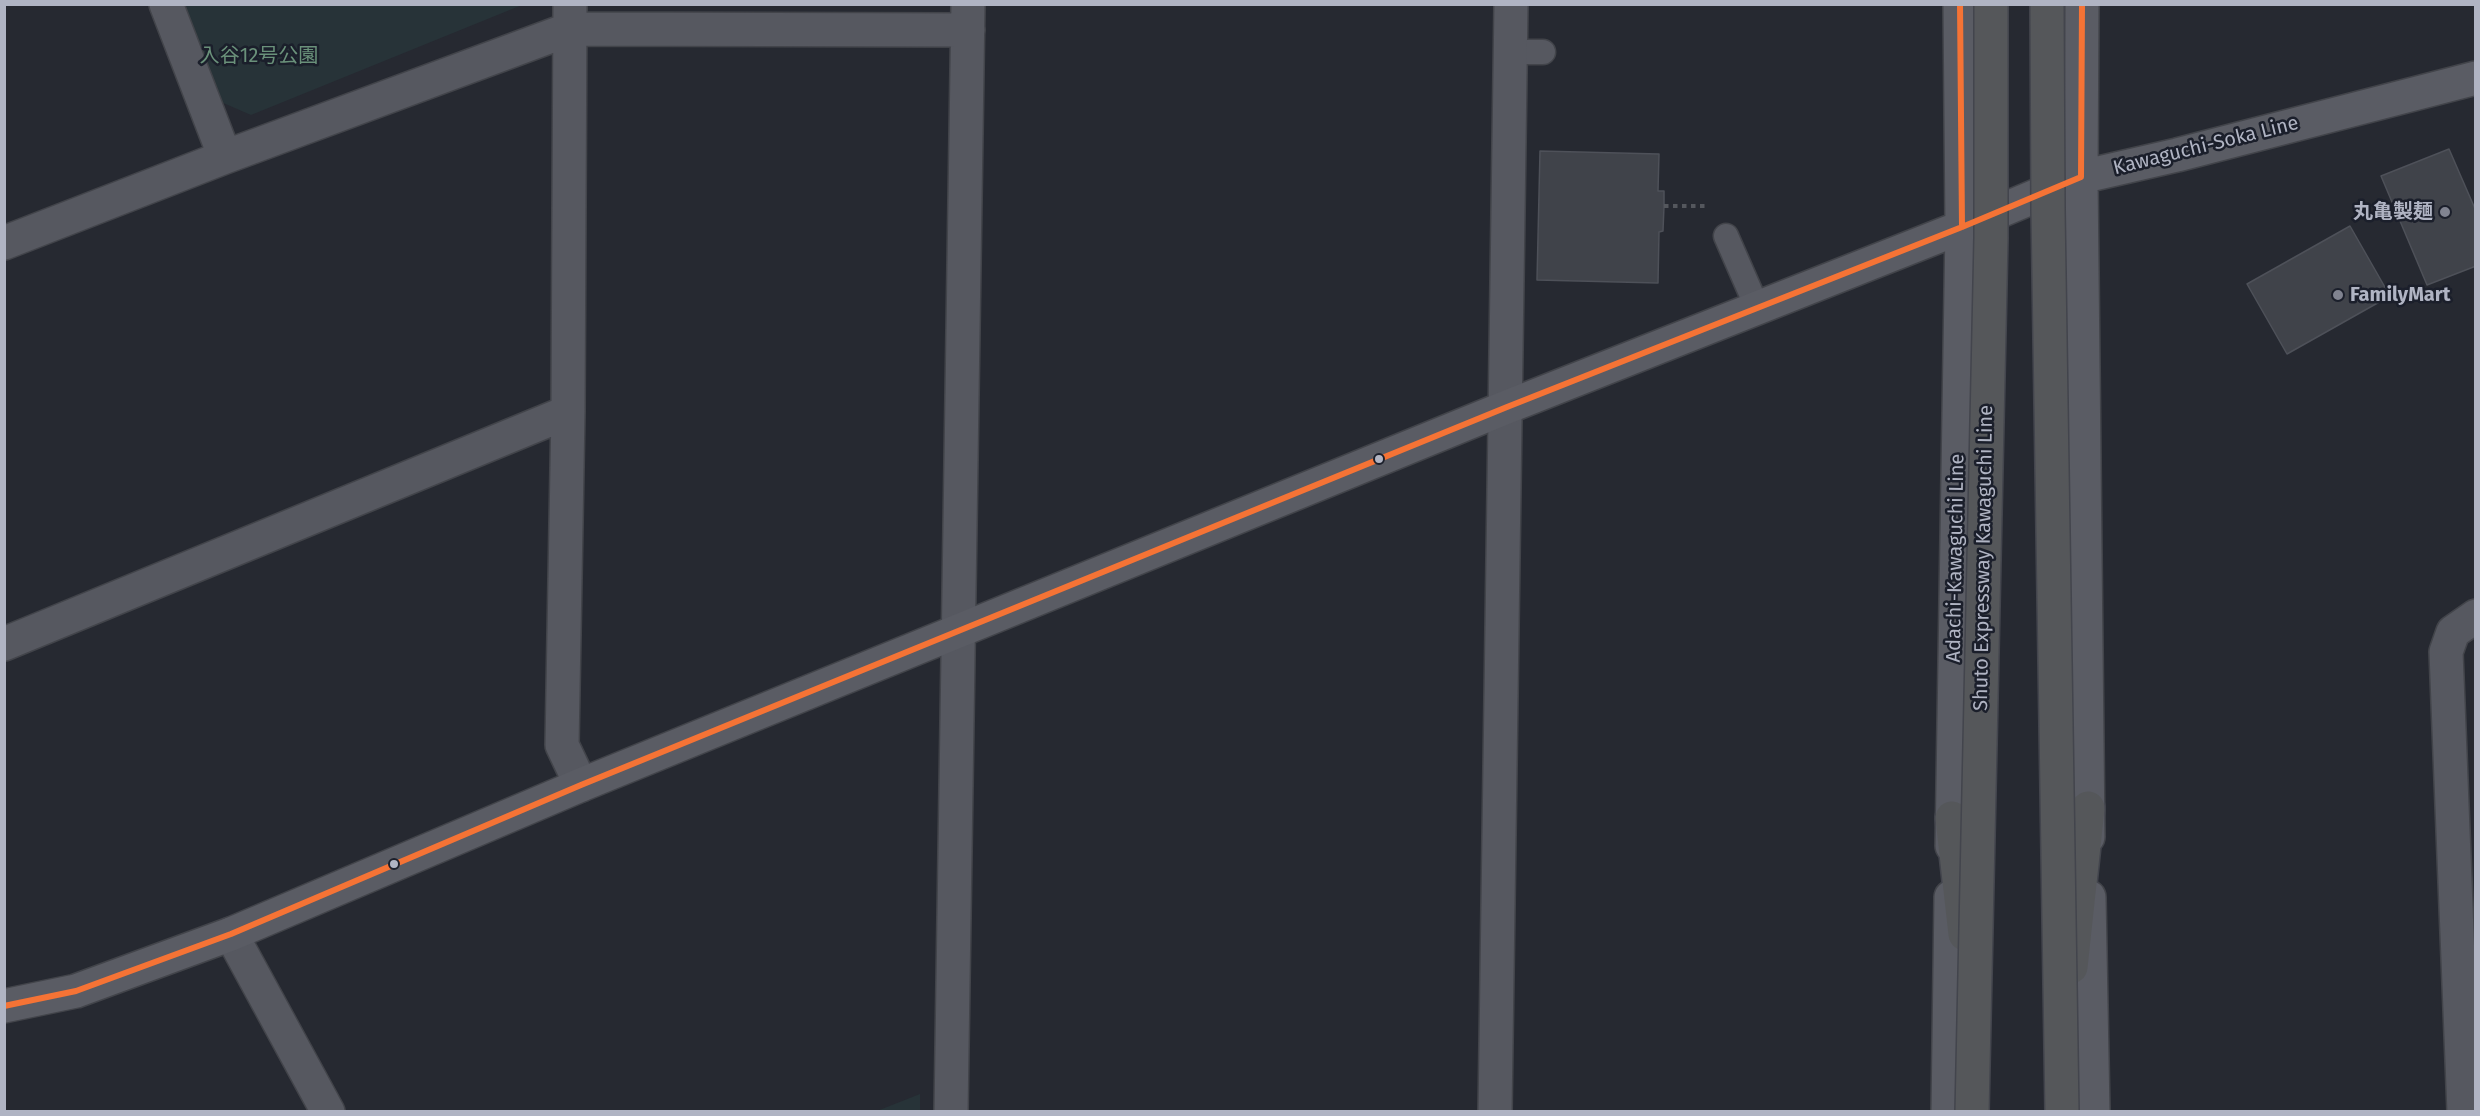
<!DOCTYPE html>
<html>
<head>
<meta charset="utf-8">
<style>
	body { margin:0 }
	#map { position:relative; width:2480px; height:1116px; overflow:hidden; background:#262931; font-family:"Fira Sans",sans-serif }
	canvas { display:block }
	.frame { position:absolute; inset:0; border:6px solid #b0b4c3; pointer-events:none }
</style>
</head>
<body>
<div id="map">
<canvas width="2480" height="1116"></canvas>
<div class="frame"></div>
</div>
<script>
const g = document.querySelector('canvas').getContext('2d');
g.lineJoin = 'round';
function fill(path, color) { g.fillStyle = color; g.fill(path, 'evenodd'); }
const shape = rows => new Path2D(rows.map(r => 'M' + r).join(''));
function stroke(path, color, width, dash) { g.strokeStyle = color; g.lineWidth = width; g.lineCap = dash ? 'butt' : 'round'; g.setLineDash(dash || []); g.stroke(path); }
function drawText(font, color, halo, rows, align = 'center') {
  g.font = font + ' "Fira Sans","Noto Sans JP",sans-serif'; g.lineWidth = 5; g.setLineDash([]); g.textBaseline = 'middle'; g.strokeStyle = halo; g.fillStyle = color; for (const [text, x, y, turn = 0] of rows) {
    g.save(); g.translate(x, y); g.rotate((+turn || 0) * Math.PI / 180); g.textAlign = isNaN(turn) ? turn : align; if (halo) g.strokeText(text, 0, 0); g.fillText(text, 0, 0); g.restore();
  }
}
const green = shape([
	[184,5,522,5,251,115,221,102],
	[920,1094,920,1111,877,1111]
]);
const building = shape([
	[2449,149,2476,211,2476,266,2427,285,2381,176,2449,149],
	[1540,151,1659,154,1658,191,1664,191,1664,206,1663,231,1659,232,1658,283,1537,280,1540,151],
	[2350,226,2390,296,2287,354,2247,284,2350,226]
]);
const path = shape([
	[1664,206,1708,206]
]);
const service = shape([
	[1511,52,1543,52],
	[1726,236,1757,307]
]);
const minor = shape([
	[166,4,225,157],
	[570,4,568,412,562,745,581,785],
	[4,243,225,157,570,29,968,30],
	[4,644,568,412],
	[231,934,328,1112],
	[951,1112,968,4],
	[1495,1112,1511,4],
	[2464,1112,2446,652,2453,632,2476,616]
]);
const secondary = shape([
	[2082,4,2081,177,2088,837],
	[1952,846,1962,227,1960,4],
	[2089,897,2093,1112],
	[4,1006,76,991,231,934,581,785,1507,407,1962,227,2081,177,2177,155,2476,78],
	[1948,1112,1951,897]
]);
const motorway = shape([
	[1952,818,1965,934],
	[2071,967,2088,808]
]);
const motorwayBridge = shape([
	[2047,4,2048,210,2062,1112],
	[1972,1112,1991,238,1991,4]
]);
const bus1 = shape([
	[1960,4,1962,227],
	[4,1006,76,991,231,934,581,785,1507,407,1962,227,2081,177,2082,4]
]);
const markers = [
	[2445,212,6,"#808390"],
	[2338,295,6,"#808390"],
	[1379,459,5,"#b0b4c3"],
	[394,864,5,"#b0b4c3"]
];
const parkNames = [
	["入谷12号公園",259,56]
];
const streetNames = [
	["Kawaguchi-Soka Line",2206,146,-14],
	["Adachi-Kawaguchi Line",1956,558,-89],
	["Shuto Expressway Kawaguchi Line",1984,558,-89]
];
const poiNames = [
	["丸亀製麺",2433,212],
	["FamilyMart",2350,295,"left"]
];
fill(green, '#273338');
fill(building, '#40434a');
stroke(building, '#4e5159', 1.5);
stroke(service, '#42444a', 27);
stroke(minor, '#42444a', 36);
stroke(secondary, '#42444a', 36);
stroke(motorway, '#43454d', 36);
stroke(path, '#54575d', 4, [4.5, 4.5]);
stroke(service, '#565860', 24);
stroke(minor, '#565860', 33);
stroke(secondary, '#5a5c64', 33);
stroke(motorway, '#55575a', 33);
stroke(motorwayBridge, '#43454d', 36, []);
stroke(motorwayBridge, '#55575a', 33);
stroke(bus1, '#f57335', 6);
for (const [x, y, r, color] of markers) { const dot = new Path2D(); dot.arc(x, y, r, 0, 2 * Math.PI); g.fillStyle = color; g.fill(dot); stroke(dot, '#1b1f2b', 2); }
drawText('20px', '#6a917a', '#1b1f2b', parkNames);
drawText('20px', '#b0b4c3', '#1b1f2b', streetNames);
drawText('bold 20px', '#b0b4c3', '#1b1f2b', poiNames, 'right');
</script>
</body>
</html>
